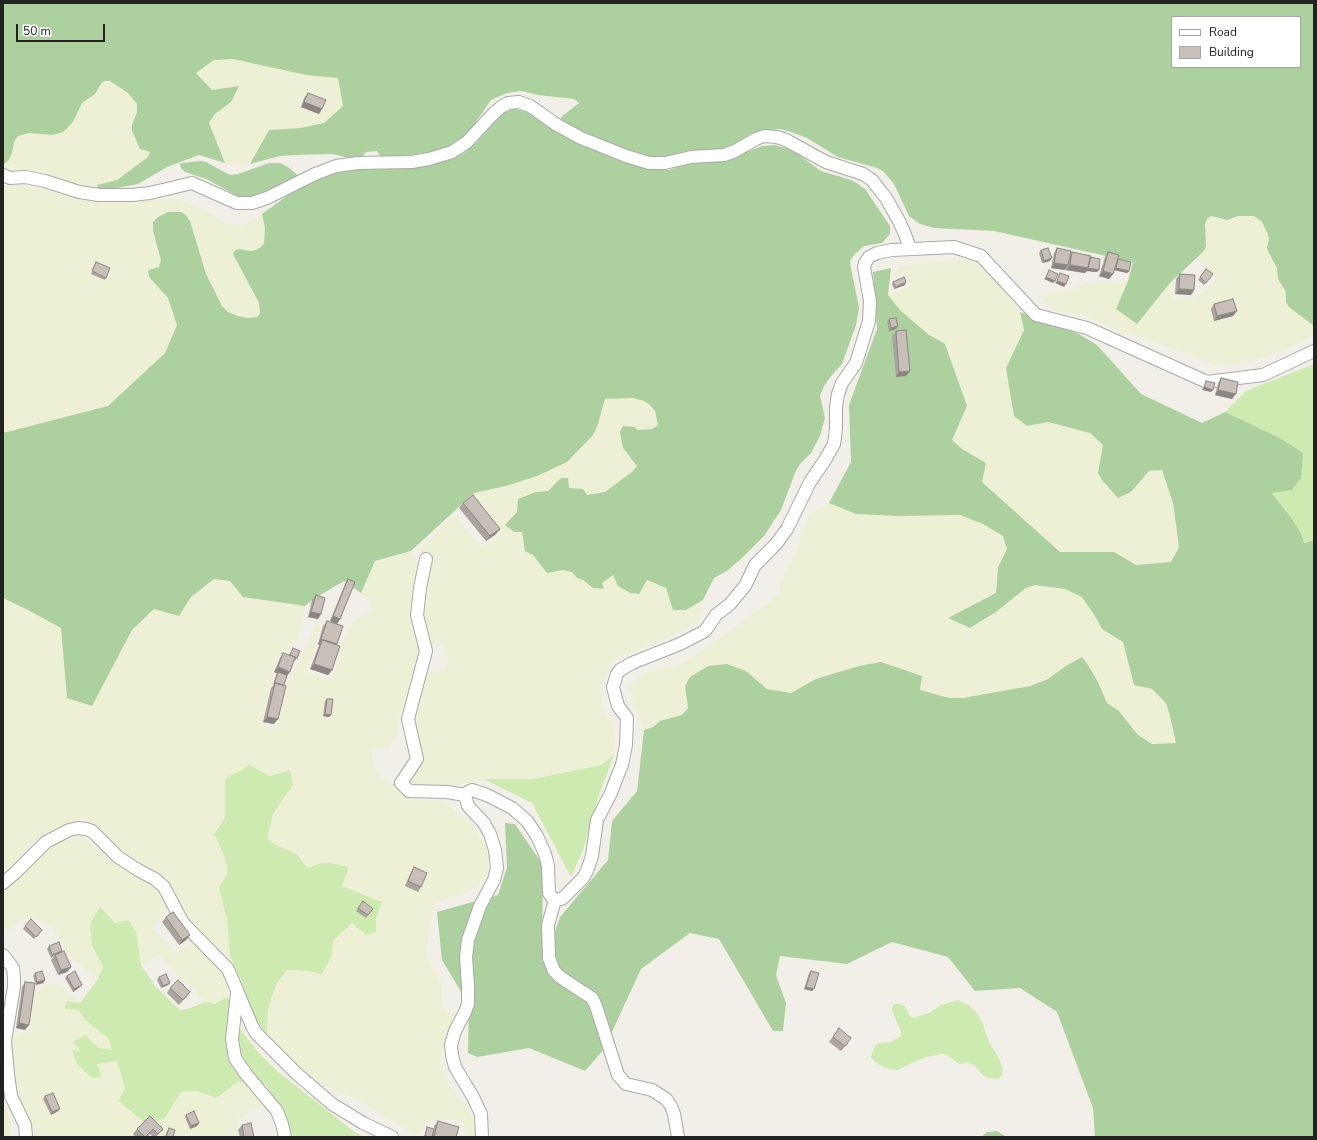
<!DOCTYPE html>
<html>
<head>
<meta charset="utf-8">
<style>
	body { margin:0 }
	#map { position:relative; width:1317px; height:1140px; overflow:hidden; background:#f2efe9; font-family:"Nunito Sans",sans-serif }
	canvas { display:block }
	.frame { position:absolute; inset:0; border:4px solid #222; pointer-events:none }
	.legend { position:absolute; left:1171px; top:16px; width:130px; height:52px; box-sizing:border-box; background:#fff; border:1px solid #a7a7a7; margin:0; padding:5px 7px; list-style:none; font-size:12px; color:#222 }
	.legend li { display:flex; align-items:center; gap:8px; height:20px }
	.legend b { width:20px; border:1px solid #a7a7a7 }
	.scale { position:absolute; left:16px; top:24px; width:89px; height:18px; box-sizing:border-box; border:2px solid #222; border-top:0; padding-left:5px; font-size:12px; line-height:14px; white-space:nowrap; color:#222; -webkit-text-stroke:3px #fff; paint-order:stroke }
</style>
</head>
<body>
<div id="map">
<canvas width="1317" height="1140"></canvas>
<div class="frame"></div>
<ul class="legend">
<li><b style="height:5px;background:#fff"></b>Road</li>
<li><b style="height:11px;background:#c7bfb8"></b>Building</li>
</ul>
<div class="scale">50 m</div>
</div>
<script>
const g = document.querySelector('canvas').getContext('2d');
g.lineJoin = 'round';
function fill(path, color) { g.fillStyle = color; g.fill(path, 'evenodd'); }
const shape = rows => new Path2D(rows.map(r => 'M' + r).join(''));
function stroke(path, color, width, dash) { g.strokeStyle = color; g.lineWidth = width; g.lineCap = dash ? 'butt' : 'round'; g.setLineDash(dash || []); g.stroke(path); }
const farmland = shape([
	[233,59,306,75,338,78,343,106,324,123,300,128,269,130,250,164,225,163,209,123,215,114,231,102,239,86,212,90,196,73,214,60],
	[104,81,110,81,115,83,128,93,137,104,137,112,132,125,150,152,148,157,117,180,97,185,98,189,10,173,3,169,3,165,9,160,12,153,14,142,18,136,29,133,53,135,82,103,95,93,100,85],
	[11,184,44,189,68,197,90,200,121,202,173,198,203,209,223,222,242,226,262,214,265,228,264,243,261,247,256,250,251,251,238,249,233,253,259,303,260,314,257,317,248,318,228,312,222,306,206,274,190,221,186,215,168,212,158,217,153,222,153,231,161,260,161,265,156,269,148,270,149,277,168,298,177,325,165,353,108,406,3,433,3,186],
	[1211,216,1227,220,1238,216,1254,216,1259,218,1267,232,1269,238,1267,248,1269,253,1277,268,1278,279,1286,292,1286,302,1289,307,1314,326,1314,335,1283,351,1246,363,1216,365,1147,339,1124,333,1078,313,1057,312,1038,296,1070,291,1084,284,1128,281,1116,309,1148,311,1170,283,1174,301,1196,297,1206,290,1216,276,1197,260,1204,251,1206,246,1205,224,1207,219],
	[971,260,994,275,1020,312,1024,330,1006,368,1027,426,1048,422,1090,433,1103,445,1098,473,1131,492,1149,471,1162,470,1173,503,1179,547,1171,562,1136,565,1113,552,1060,552,982,482,986,463,962,449,952,440,967,406,945,344,929,335,900,310,888,295,909,286,908,276,893,277,898,267,935,261],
	[633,398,644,401,650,405,655,411,658,425,652,429,637,430,635,427,623,448,637,466,615,486,605,492,598,494,587,495,569,488,561,478,548,491,536,492,522,532,533,555,547,573,563,570,572,572,577,578,583,580,593,588,603,589,602,583,613,575,647,579,666,588,686,610,703,600,698,621,688,628,642,649,613,660,602,683,602,707,606,714,614,724,615,740,614,755,601,765,533,779,484,779,455,786,411,785,411,776,421,760,421,748,412,718,428,673,443,671,448,662,442,642,432,645,423,617,431,559,418,549,455,515,482,547,500,533,474,493,506,486,597,427,605,399],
	[829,503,856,514,898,516,960,515,983,524,1003,536,1007,549,998,567,996,593,948,618,971,628,996,612,1026,588,1035,585,1065,589,1082,597,1095,616,1102,629,1123,642,1134,685,1152,689,1166,703,1170,716,1177,743,1152,744,1137,734,1119,711,1107,703,1098,682,1088,665,1082,657,1066,666,1048,679,1029,686,963,698,949,698,920,690,802,688,791,693,767,689,746,671,727,664,708,666,690,677,685,686,688,708,682,715,660,721,653,727,644,730,641,726,628,686,648,671,677,667,738,625,754,612,767,605,779,593,782,579,798,546,807,517],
	[411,551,419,568,420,648,408,699,399,717,398,733,389,747,372,749,373,765,383,781,390,784,407,797,445,802,475,827,487,849,488,874,471,890,456,897,435,902,428,935,427,956,442,984,442,1005,451,1015,458,1008,444,1043,440,1061,449,1087,467,1106,475,1123,476,1137,468,1137,463,1122,454,1120,429,1121,418,1136,412,1134,395,1122,362,1102,316,1082,279,1050,267,1035,268,1009,276,985,288,970,308,971,322,974,332,956,333,941,352,923,376,932,376,919,381,902,342,886,349,866,343,866,332,863,321,863,307,868,297,854,278,846,267,838,273,814,293,785,269,776,225,779,225,818,214,834,224,855,228,873,219,887,227,919,230,956,204,937,183,916,173,889,161,877,142,867,110,844,102,834,84,817,31,843,3,877,3,598,28,610,61,628,64,657,92,706,132,630,154,609,179,616,191,597,214,579,230,581,243,597,305,606,299,639,285,654,278,655,260,725,277,728,286,687,317,624,323,620,307,672,332,680,342,644,354,619,372,612,368,597,361,593,375,561],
	[68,834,82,835,112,861,152,884,165,895,168,908,153,928,176,953,193,943,228,979,227,997,215,1004,204,1002,193,987,177,976,159,954,141,965,136,932,128,920,115,923,92,946,103,966,98,979,70,957,53,927,33,918,21,920,3,935,3,888,51,845],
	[54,984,61,986,80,1003,78,1009,85,1020,109,1039,112,1050,99,1048,85,1036,82,1052,73,1050,102,1077,97,1064,117,1061,125,1088,181,1092,197,1091,215,1098,238,1082,266,1083,277,1106,249,1109,249,1115,237,1119,239,1137,33,1137,13,1089,11,1036,30,1031,35,989],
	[3,1101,11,1121,11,1137,3,1137]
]);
const grass = shape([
	[1314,364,1314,540,1304,543,1301,533,1292,519,1272,492,1278,437,1225,412,1246,391],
	[614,755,599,795,583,850,571,877,532,803,484,779,533,779,601,765],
	[250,765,269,776,290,770,293,785,273,814,267,838,278,846,297,854,307,868,321,863,332,863,343,866,349,866,342,886,382,902,376,919,376,932,366,935,352,923,333,941,332,956,322,974,308,971,287,970,276,985,268,1009,267,1035,250,1012,242,982,230,956,227,919,219,887,228,873,224,855,214,834,225,818,225,779],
	[100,907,115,923,128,920,136,932,141,965,156,987,180,1010,191,1008,204,1002,215,1004,227,997,237,1007,240,1029,258,1052,276,1070,353,1131,365,1137,294,1137,266,1084,238,1082,216,1098,197,1091,181,1092,164,1119,146,1124,119,1101,125,1088,117,1061,97,1064,102,1077,92,1078,77,1064,72,1050,81,1051,73,1042,85,1035,99,1048,112,1050,109,1039,85,1020,78,1009,65,1009,66,1001,80,1003,98,979,103,966,92,946,90,924],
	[958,1000,968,1005,976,1012,982,1022,989,1042,1000,1060,1003,1070,1002,1075,999,1079,988,1078,984,1076,974,1065,969,1063,959,1064,947,1055,941,1054,926,1057,897,1070,888,1069,883,1067,874,1061,871,1057,873,1050,876,1045,880,1043,890,1042,900,1037,901,1032,893,1013,892,1009,894,1004,900,1004,905,1006,909,1015,913,1018,929,1013,941,1005]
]);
const forest = shape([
	[3,3,1314,3,1314,326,1289,307,1286,302,1286,292,1278,279,1277,268,1269,253,1267,248,1269,238,1267,232,1262,222,1254,216,1238,216,1227,220,1211,216,1207,219,1205,224,1206,246,1204,251,1170,283,1137,324,1116,309,1128,281,1133,262,994,231,934,228,920,224,909,216,894,184,884,172,877,168,838,157,807,138,791,132,780,129,762,131,750,134,733,145,722,149,710,151,690,150,663,157,646,157,630,152,562,122,561,117,579,103,574,99,538,95,522,91,507,93,491,100,467,135,457,142,447,148,432,152,386,158,380,156,377,151,366,152,361,158,352,159,333,154,295,155,280,156,250,164,269,130,300,128,324,123,343,106,338,78,306,75,233,59,214,60,196,73,212,90,239,86,231,102,215,114,209,123,225,163,199,155,167,167,138,184,117,188,98,189,97,185,117,180,148,157,150,152,140,149,132,131,132,125,137,112,137,104,128,93,110,81,104,81,100,85,95,94,82,103,73,122,63,132,53,135,29,133,18,136,14,142,12,153,9,160,3,165],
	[1172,17,1300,17,1300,67,1172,67],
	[513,109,520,110,529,113,560,132,612,158,631,164,654,168,669,170,691,163,723,161,762,146,774,145,786,148,799,155,821,171,851,180,858,184,865,189,890,226,890,234,882,243,864,246,855,254,851,259,850,263,859,308,856,325,842,364,831,376,824,386,820,396,825,418,820,436,811,453,800,464,795,473,781,510,764,536,743,557,727,571,714,578,703,600,686,610,673,610,666,588,647,580,639,594,630,593,618,586,613,575,602,583,604,589,593,588,583,580,577,578,572,572,563,570,547,573,533,555,525,551,522,532,514,532,505,525,517,512,518,499,536,492,548,491,561,478,568,478,569,488,583,489,587,495,605,492,632,472,637,466,623,448,620,432,623,426,635,427,637,430,652,429,658,425,655,411,650,405,644,401,633,398,605,399,597,427,593,435,567,462,537,476,506,486,474,493,411,551,375,561,361,593,344,581,312,600,305,606,243,597,230,581,214,579,191,597,179,616,154,609,132,630,92,706,67,698,61,628,28,610,3,598,3,433,108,406,165,353,177,325,168,298,149,277,148,270,159,267,161,260,153,231,153,222,158,217,168,212,181,212,186,215,190,221,206,274,222,306,228,312,238,316,248,318,257,317,260,313,259,303,233,254,234,251,238,249,251,251,256,250,261,247,264,243,265,228,262,214,309,180,332,172,355,169,386,169,410,167,435,163,453,159,465,152,477,142,503,113],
	[201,161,206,162,230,175,238,174,269,163,280,163,288,167,300,177,254,197,244,198,238,196,206,179,185,172,181,168,180,164,181,163],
	[891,268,888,295,900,310,929,335,945,344,967,406,952,440,962,449,986,463,982,482,1060,552,1114,552,1136,565,1171,562,1179,547,1173,503,1162,470,1149,471,1131,492,1118,498,1102,480,1098,473,1103,445,1090,433,1048,422,1027,426,1014,416,1006,368,1024,330,1020,312,1079,334,1097,345,1141,394,1202,423,1225,412,1278,437,1303,453,1301,478,1292,490,1272,493,1292,519,1301,533,1304,543,1314,540,1314,1137,1095,1137,1093,1108,1057,1012,1020,988,975,991,948,957,892,942,847,964,780,956,776,975,786,1003,783,1031,773,1031,719,939,690,933,641,969,604,1049,585,1071,529,1048,477,1057,468,1053,469,1005,442,960,437,912,498,895,507,867,505,823,515,824,543,865,542,961,555,968,552,940,560,917,608,860,612,821,637,791,644,730,653,727,660,721,682,715,688,708,685,686,690,677,708,666,727,664,746,671,767,689,791,693,816,679,859,666,881,662,922,676,920,690,949,698,963,698,1030,686,1048,679,1066,666,1082,657,1088,665,1098,682,1107,703,1119,711,1137,734,1152,744,1176,743,1170,716,1166,703,1152,689,1134,685,1123,642,1102,629,1095,616,1082,597,1065,589,1035,585,1026,588,996,612,970,628,948,618,996,593,998,567,1007,549,1003,536,983,524,960,515,898,516,856,514,829,503,851,462,849,405,877,329,873,272],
	[997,1131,1007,1137,981,1137,987,1132]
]);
const street = shape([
	[3,175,10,178,25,177,45,181,79,192,99,195,132,195,150,193,192,183,237,203,252,203,267,198,315,174,336,166,358,163,412,162,429,159,452,152,467,142,494,113,501,107,508,103,519,102,530,106,557,125,581,138,626,156,649,163,665,163,691,157,724,155,735,151,756,139,764,136,777,137,786,140,826,162,863,174,872,180,886,198,899,221,904,232,910,248],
	[426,559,420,588,417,615,426,651,408,719,417,759,401,783,409,791,447,792,465,795],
	[3,883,15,873,46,842,69,830,78,828,86,829,92,831,118,857,138,870,155,879,164,887,183,923,228,969,252,1026,256,1033,296,1073,332,1104,363,1123,392,1137],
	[555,900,548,925,549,958,554,971,560,977,592,998,596,1006,618,1075,626,1084,652,1090,666,1099,671,1106,674,1114,678,1137],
	[3,955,13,968,14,977,14,987,5,1041,8,1074,11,1096,25,1125,26,1137],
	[237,993,232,1039,235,1058,246,1074,277,1111,282,1124,285,1137],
	[482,1137,481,1114,473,1097,455,1067,452,1055,451,1045,455,1031,465,1012,468,1004,468,986,466,957,468,940,480,906,494,880,497,868,495,850,490,834,484,823,468,806,465,795,468,792,472,790,487,795,512,808,527,821,537,836,545,854,548,866,549,893,553,899,557,900,563,898,583,878,587,871,592,856,597,820,611,793,617,777,622,765,626,745,627,718,618,706,613,687,617,674,620,670,632,663,680,644,705,631,716,615,730,604,745,586,755,565,776,544,787,529,810,482,825,460,834,444,836,429,836,407,838,394,842,383,856,363,869,321,870,301,864,267,865,263,869,257,877,253,892,250,954,247,981,256,1036,315,1087,328,1207,382,1263,375,1314,351]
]);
const wall = shape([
	[308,93,319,114,301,107,304,98],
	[1057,248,1070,256,1072,252,1090,257,1097,272,1087,271,1085,273,1066,270,1067,267,1065,270,1051,268,1054,253],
	[1041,250,1050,261,1042,263,1039,253],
	[1108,252,1117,261,1118,259,1129,271,1127,273,1114,270,1113,274,1109,279,1099,276,1105,257],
	[96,262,106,278,105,280,91,274],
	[1206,269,1213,274,1204,285,1198,280],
	[1180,274,1194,290,1191,295,1175,294,1176,279],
	[893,282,905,285,894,289,892,284],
	[1214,304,1237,311,1233,316,1214,321,1211,309],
	[889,319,898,326,896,329,889,331,887,322],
	[896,331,906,376,896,377,892,336],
	[1221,378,1232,399,1215,395,1218,383],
	[463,503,496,534,486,541,459,508],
	[348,579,340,619,337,624,330,621,345,584],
	[316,595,321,614,318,619,308,617,312,600],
	[327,621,336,645,332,670,328,675,310,669,319,645,318,644,323,626],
	[293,648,297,658,295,661,294,660,286,677,284,685,274,724,263,722,271,688,273,686,276,675,277,673,274,672,280,658,283,653,289,655],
	[327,699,331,715,329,717,323,716,325,701],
	[414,867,421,887,418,892,405,886,411,872],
	[358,908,373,909,366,918,356,911],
	[166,917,190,935,186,940,179,945,162,922],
	[25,926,42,930,34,939,23,929],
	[49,946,61,952,71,967,67,972,58,975,51,960,54,956,51,958,47,949],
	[811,971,812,991,804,989,809,973],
	[35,973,45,980,43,983,36,985,33,976],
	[67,976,80,987,73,992,65,978],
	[159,977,168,985,161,988,157,980],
	[25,982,25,1030,16,1028,22,987],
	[170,988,190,992,186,997,179,1005,167,993],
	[839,1028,848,1043,841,1051,829,1042],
	[45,1096,58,1111,51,1115,43,1099],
	[186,1115,199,1123,197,1126,190,1129,185,1117],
	[438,1121,456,1137,424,1137,426,1130,427,1127,434,1129,434,1126],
	[242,1125,254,1137,240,1137,238,1130],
	[169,1128,173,1137,165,1137,167,1131],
	[137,1129,163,1129,156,1137,153,1137,150,1134,147,1137,136,1137,133,1134]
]);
const shadedWall = shape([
	[304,102,322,109,319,114,301,107],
	[1052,258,1050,261,1042,263,1044,261],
	[1054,263,1068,265,1065,270,1051,268],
	[1070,265,1099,270,1097,272,1087,271,1085,273,1066,270],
	[1116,268,1129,271,1127,273,1114,270],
	[1103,271,1113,274,1109,279,1099,276],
	[1046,277,1055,281,1053,283,1044,279],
	[1057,281,1066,284,1064,287,1055,283],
	[906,282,905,285,894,289,896,287],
	[1179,289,1194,290,1191,295,1175,294],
	[1237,311,1233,316,1214,321,1217,316],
	[898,326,896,329,889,331,891,328],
	[910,371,906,376,896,377,899,372],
	[1204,387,1213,390,1211,392,1202,390],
	[1218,390,1236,394,1232,399,1215,395],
	[500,529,496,534,486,541,490,536],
	[311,612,321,614,318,619,308,617],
	[333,616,340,619,337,624,330,621],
	[321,639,337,644,334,649,322,640,319,645,318,644],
	[314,664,332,670,328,675,310,669],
	[278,667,290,672,286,677,274,672],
	[325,714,331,715,329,717,323,716],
	[267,717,278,719,274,724,263,722],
	[190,935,186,940,179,945,182,940],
	[71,967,67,972,58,975,61,970],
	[45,980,43,983,36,985,37,982],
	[170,983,168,985,161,988,163,986],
	[82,985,80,987,73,992,74,989],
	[806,987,814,989,812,991,804,989],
	[19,1023,29,1025,25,1030,16,1028],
	[60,1109,58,1111,51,1115,52,1112],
	[199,1123,197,1126,190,1129,191,1126]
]);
const building = shape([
	[308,93,326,100,322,109,304,102,308,93],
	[1048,248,1052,258,1044,261,1041,250,1048,248],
	[1057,248,1071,251,1068,265,1054,263,1057,248],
	[1072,252,1091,256,1088,268,1070,265,1072,252],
	[1108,252,1119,255,1113,274,1103,271,1108,252],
	[1090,257,1100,259,1099,270,1088,268,1090,257],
	[1118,259,1131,262,1129,271,1116,268,1118,259],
	[96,262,110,268,106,278,92,271,96,262],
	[1206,269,1213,274,1206,283,1200,277,1206,269],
	[1049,270,1058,274,1055,281,1046,277,1049,270],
	[1060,273,1069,276,1066,284,1057,281,1060,273],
	[1180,274,1195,275,1194,290,1179,289,1180,274],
	[904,277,906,282,896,287,893,282,904,277],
	[1233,299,1237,311,1217,316,1214,304,1233,299],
	[896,318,898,326,891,328,889,319,896,318],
	[906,330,910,371,899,372,896,331,906,330],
	[1221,378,1238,382,1236,394,1218,390,1221,378],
	[1206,381,1215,383,1213,390,1204,387,1206,381],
	[473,495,500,529,490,536,463,503,473,495],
	[348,579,355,582,340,619,333,616,348,579],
	[316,595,325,598,321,614,311,612,316,595],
	[327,621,343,626,337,644,321,639,327,621],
	[322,640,340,646,332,670,314,664,322,640],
	[293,648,300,651,297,658,295,658,295,657,290,655,293,648],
	[283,653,295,657,290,672,278,667,283,653],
	[278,672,287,675,284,685,275,683,274,684,278,672],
	[275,683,286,686,278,719,267,717,275,683],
	[327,699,333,699,331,715,325,714,327,699],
	[414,867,427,873,421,887,408,881,414,867],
	[363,901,373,909,368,915,358,908,363,901],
	[173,912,190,935,182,940,166,917,173,912],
	[31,919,42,930,36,937,25,926,31,919],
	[59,942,62,951,52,955,49,946,59,942],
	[64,951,71,967,61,970,55,955,64,951],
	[42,971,45,980,37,982,35,973,42,971],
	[75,971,82,985,74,989,67,976,75,971],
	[811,971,819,973,814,989,806,987,811,971],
	[166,974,170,983,163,986,159,977,166,974],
	[178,980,190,992,183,1000,170,988,178,980],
	[25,982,35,983,29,1025,19,1023,25,982],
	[839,1028,851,1038,845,1046,833,1037,839,1028],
	[53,1093,60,1109,52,1112,45,1096,53,1093],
	[194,1111,199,1123,191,1126,186,1115,194,1111],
	[150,1116,163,1129,158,1134,153,1129,145,1137,137,1129,150,1116],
	[438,1121,459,1127,456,1137,434,1137,438,1121],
	[251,1123,254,1137,244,1137,242,1125,251,1123],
	[427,1127,434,1129,432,1137,425,1137,427,1127],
	[169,1128,175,1130,173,1137,166,1137,169,1128]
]);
fill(farmland, '#eef0d5');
fill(grass, '#cdebb0');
fill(forest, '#add19e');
stroke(street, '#a9a9a9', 14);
stroke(street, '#fff', 12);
fill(wall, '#aba49e');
fill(shadedWall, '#8b8681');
fill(building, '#c7bfb8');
stroke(building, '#8b8681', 1);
</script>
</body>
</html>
